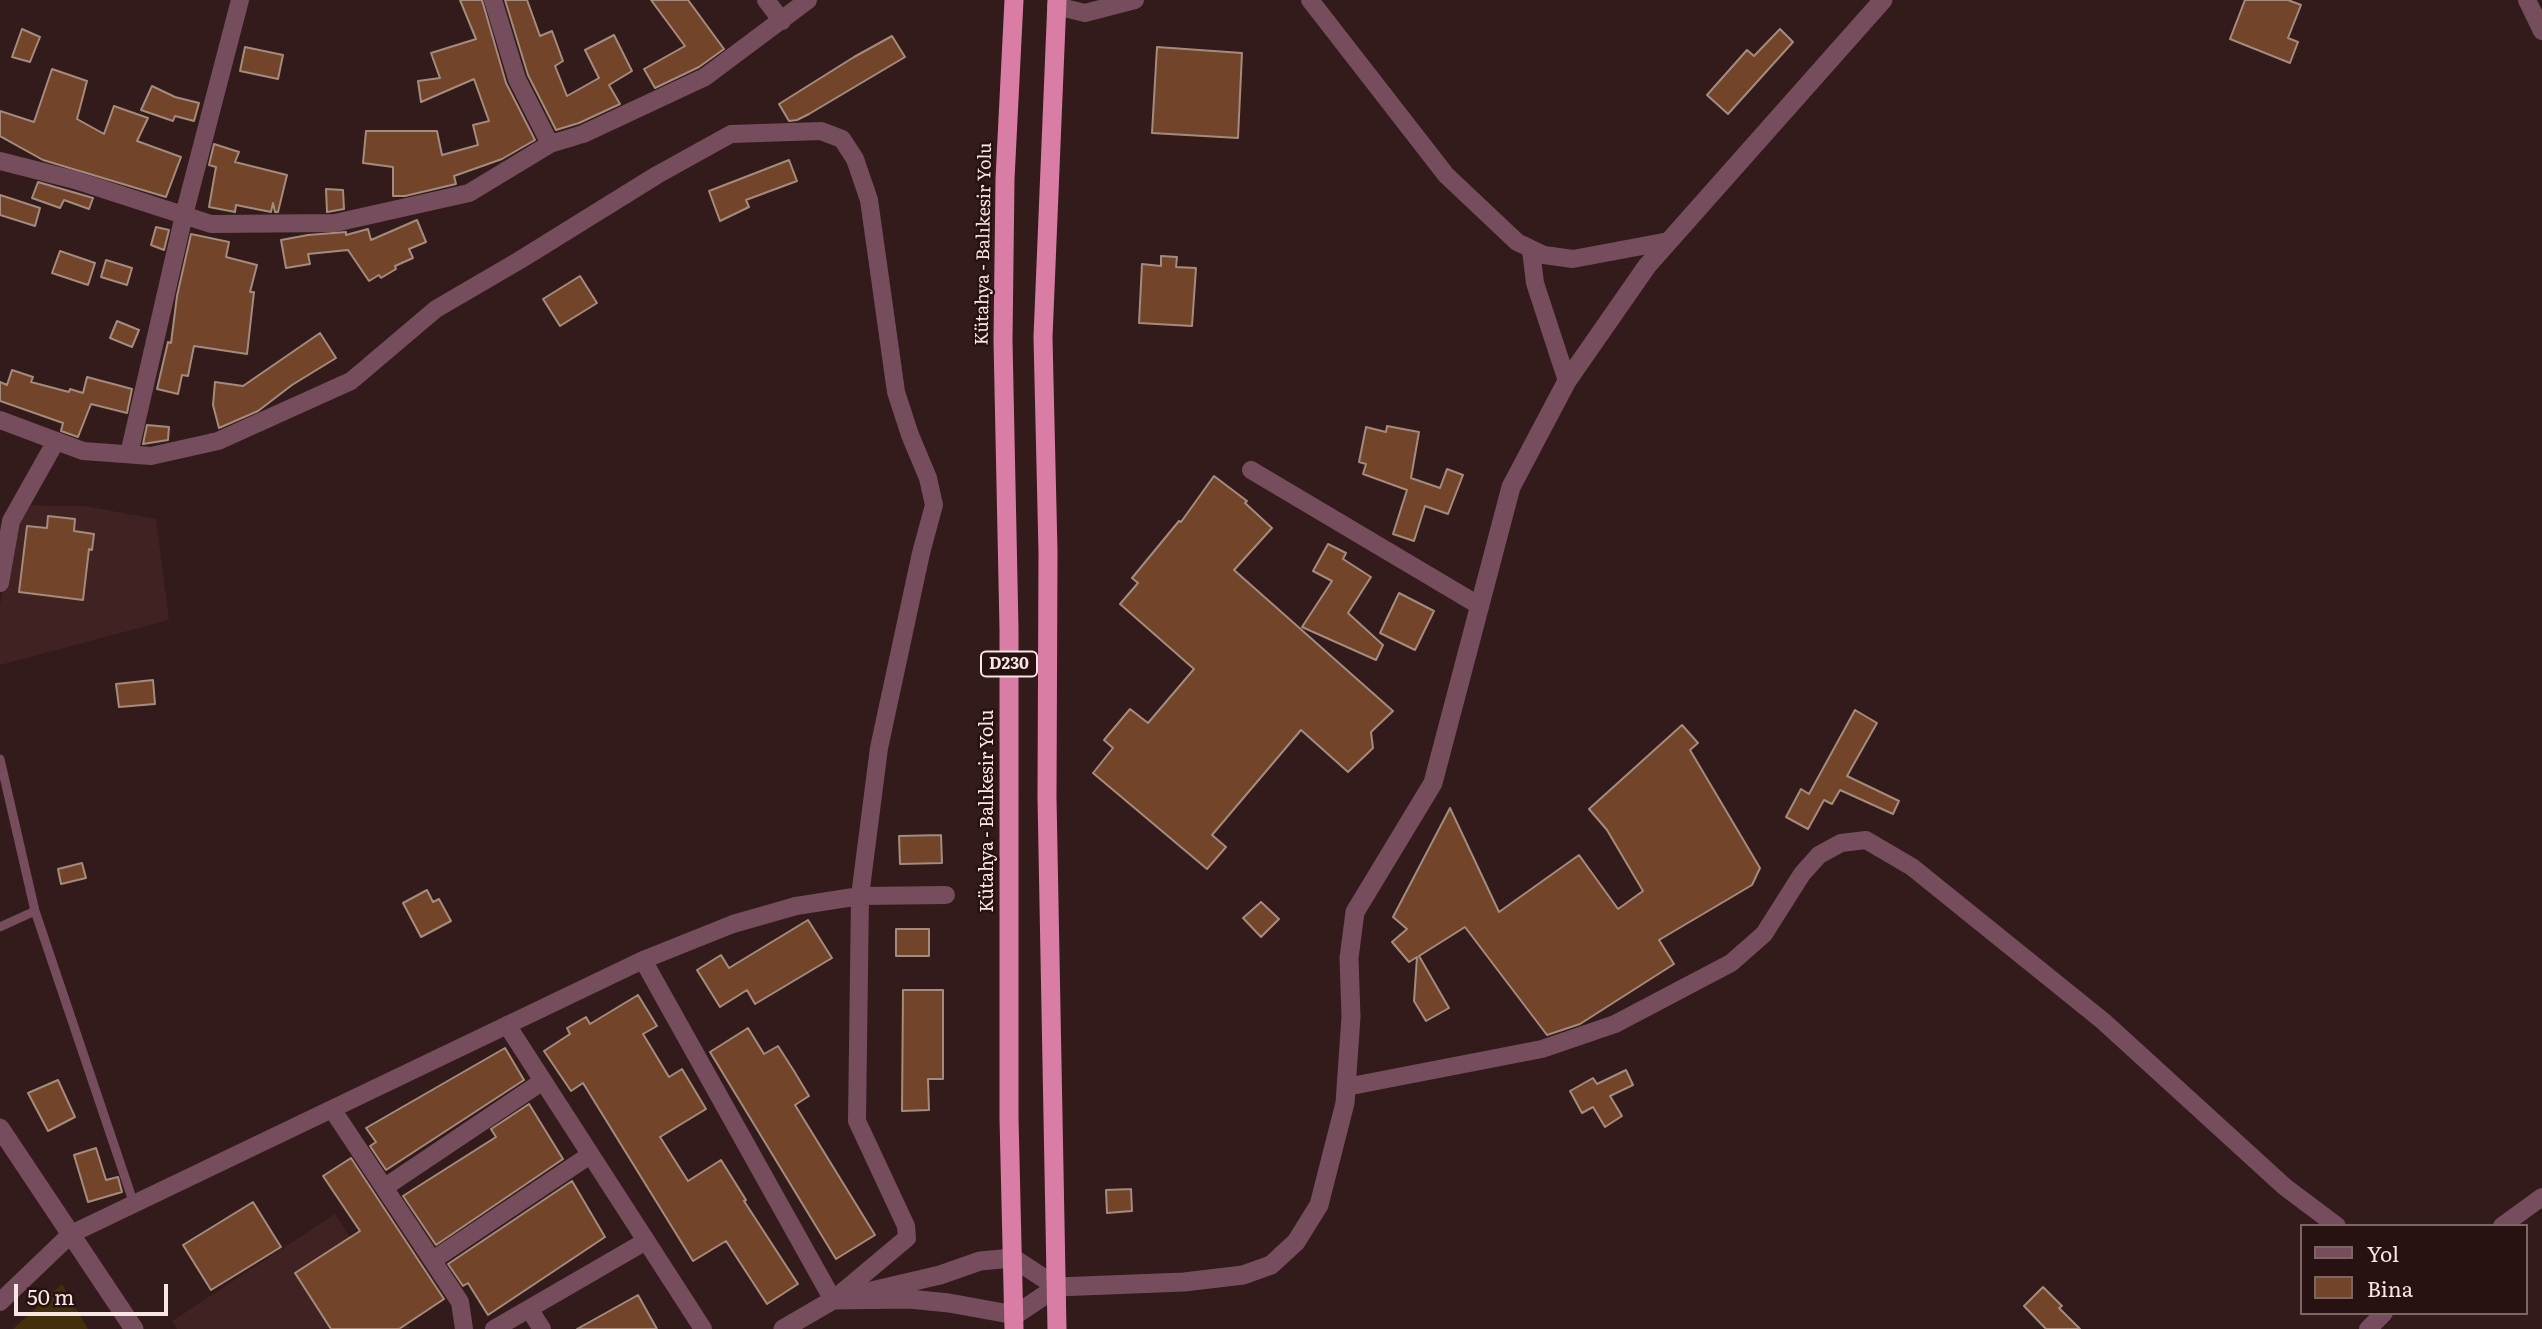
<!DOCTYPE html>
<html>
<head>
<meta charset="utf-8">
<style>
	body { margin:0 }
	#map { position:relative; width:2542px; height:1329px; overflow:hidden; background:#321b1a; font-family:Literata,serif }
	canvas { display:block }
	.legend { position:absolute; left:2300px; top:1224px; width:228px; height:91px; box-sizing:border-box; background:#281111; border:2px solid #7b6665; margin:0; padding:9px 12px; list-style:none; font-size:21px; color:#f7e6e4 }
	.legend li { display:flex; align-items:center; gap:14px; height:35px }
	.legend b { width:35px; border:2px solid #7b6665 }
	.scale { position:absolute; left:14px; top:1284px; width:154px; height:32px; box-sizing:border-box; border:4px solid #f7e6e4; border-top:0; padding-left:9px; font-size:21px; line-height:24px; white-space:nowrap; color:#f7e6e4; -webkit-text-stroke:5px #281111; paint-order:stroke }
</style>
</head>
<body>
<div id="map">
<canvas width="2542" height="1329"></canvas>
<ul class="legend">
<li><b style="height:9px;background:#764d5d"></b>Yol</li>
<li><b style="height:19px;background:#72452b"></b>Bina</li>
</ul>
<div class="scale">50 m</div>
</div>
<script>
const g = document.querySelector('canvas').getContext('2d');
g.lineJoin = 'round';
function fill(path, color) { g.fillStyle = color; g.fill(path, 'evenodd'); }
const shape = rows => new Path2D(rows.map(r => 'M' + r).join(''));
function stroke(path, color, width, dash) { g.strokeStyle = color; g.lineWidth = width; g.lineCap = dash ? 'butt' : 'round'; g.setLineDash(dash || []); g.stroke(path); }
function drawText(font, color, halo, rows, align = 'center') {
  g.font = font + ' Literata,serif'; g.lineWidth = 5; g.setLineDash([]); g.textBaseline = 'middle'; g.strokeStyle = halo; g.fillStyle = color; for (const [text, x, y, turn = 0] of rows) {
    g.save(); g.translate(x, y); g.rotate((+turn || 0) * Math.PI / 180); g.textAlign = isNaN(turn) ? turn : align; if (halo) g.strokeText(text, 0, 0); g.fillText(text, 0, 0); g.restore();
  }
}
const built = shape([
	[16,505,84,506,156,519,169,620,0,665,0,606],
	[335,1214,410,1329,177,1329,172,1321]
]);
const green = shape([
	[62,1284,88,1329,13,1329]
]);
const building = shape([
	[460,0,482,0,506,83,535,140,502,159,454,176,456,184,405,196,393,196,393,167,363,163,366,131,437,131,442,155,478,145,473,125,489,121,474,79,421,102,418,81,440,78,431,53,476,39,460,0],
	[505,0,527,0,540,36,552,31,563,61,555,66,567,96,599,78,585,50,614,35,632,71,609,85,620,104,579,123,556,130,528,75,505,0],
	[651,0,688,0,724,49,699,67,655,88,644,69,685,46,651,0],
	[2245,0,2288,0,2301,5,2288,38,2298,42,2290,63,2230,39,2245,0],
	[22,29,40,37,30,62,12,57,22,29],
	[1780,29,1793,42,1728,114,1707,95,1747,50,1754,56,1780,29],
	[892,36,905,57,809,114,797,120,789,121,779,104,854,57,892,36],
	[245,47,283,55,278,79,240,71,245,47],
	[1157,47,1242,53,1238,138,1152,133,1157,47],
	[52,69,87,81,77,119,104,134,114,106,148,118,137,141,181,157,166,197,43,160,0,136,0,111,34,122,52,69],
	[152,86,175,97,199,103,194,121,175,116,173,121,141,110,152,86],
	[214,144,239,152,235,162,287,175,278,212,275,212,273,203,271,212,236,205,235,212,209,207,216,167,209,165,214,144],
	[789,160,797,181,746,200,749,207,720,221,709,191,789,160],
	[38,182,93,198,89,209,64,200,60,208,32,198,38,182],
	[326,189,343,190,344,209,327,212,326,189],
	[0,195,40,208,35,226,0,215,0,195],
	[417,220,426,242,409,249,413,258,395,266,396,269,381,278,379,275,369,281,348,250,308,254,310,264,286,268,281,240,308,235,346,232,346,235,368,229,371,240,417,220],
	[156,227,169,230,164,250,151,245,156,227],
	[191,234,229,242,226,257,257,265,250,292,254,292,247,354,194,346,188,376,182,375,178,394,157,389,168,342,171,343,177,296,191,234],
	[60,251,95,263,88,285,52,273,60,251],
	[1161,256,1177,257,1176,267,1196,268,1192,326,1139,323,1142,264,1161,266,1161,256],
	[106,260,132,268,127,285,101,277,106,260],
	[580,276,597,303,560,326,543,299,580,276],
	[117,321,139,330,132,347,110,338,117,321],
	[320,333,336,358,292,385,258,411,219,428,213,405,215,382,243,386,320,333],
	[12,370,33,377,31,382,69,392,70,389,83,393,87,377,132,389,127,413,91,404,78,437,61,431,63,423,0,401,0,382,7,385,12,370],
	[147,425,169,427,168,440,143,444,147,425],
	[1387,426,1419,432,1411,478,1440,488,1447,469,1463,475,1448,514,1425,506,1414,541,1393,534,1407,490,1363,474,1366,464,1359,462,1366,427,1386,432,1387,426],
	[1214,476,1247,501,1245,503,1272,528,1234,570,1393,711,1371,732,1373,748,1348,772,1301,730,1212,835,1226,847,1207,869,1093,773,1113,748,1104,740,1130,709,1148,723,1194,669,1120,604,1138,583,1132,578,1179,521,1181,522,1214,476],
	[48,516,75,519,74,531,94,534,92,550,89,549,83,600,19,592,27,526,47,528,48,516],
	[1328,544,1346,553,1343,559,1371,577,1348,613,1383,645,1376,660,1302,627,1332,581,1313,571,1328,544],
	[1399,593,1434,611,1415,650,1380,633,1399,593],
	[153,680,155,704,119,707,116,684,153,680],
	[1855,710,1877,723,1847,776,1899,801,1893,814,1840,790,1832,804,1824,800,1808,829,1786,817,1801,789,1809,794,1855,710],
	[1682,725,1698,743,1690,750,1760,868,1752,885,1659,940,1674,964,1580,1024,1547,1035,1465,927,1419,956,1449,1008,1426,1021,1414,1001,1417,957,1409,962,1392,942,1407,929,1393,917,1450,808,1499,912,1579,855,1618,909,1643,891,1607,830,1589,809,1682,725],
	[941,835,942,863,900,864,899,836,941,835],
	[82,863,86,878,61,884,58,869,82,863],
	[427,890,433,902,439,899,451,921,421,937,403,903,427,890],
	[1261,902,1279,919,1261,937,1243,918,1261,902],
	[808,920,832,958,755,1004,747,990,720,1007,697,970,721,955,729,968,808,920],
	[896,929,929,929,929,956,896,956,896,929],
	[903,990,943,990,943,1079,928,1079,929,1110,902,1111,903,990],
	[638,995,657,1026,643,1034,669,1077,682,1069,706,1109,660,1137,688,1181,721,1160,746,1200,744,1201,798,1284,767,1304,726,1241,693,1261,583,1083,571,1091,544,1051,570,1034,567,1028,586,1017,590,1024,638,995],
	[748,1028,764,1054,778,1046,794,1071,809,1096,795,1105,875,1235,836,1259,710,1052,748,1028],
	[505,1048,524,1080,386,1170,370,1146,376,1142,366,1128,505,1048],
	[1626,1070,1633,1085,1610,1096,1622,1116,1605,1127,1593,1107,1582,1113,1570,1091,1593,1078,1597,1084,1626,1070],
	[58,1080,75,1117,48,1131,28,1093,58,1080],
	[529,1104,563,1159,436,1245,403,1196,496,1137,491,1129,529,1104],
	[96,1148,106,1180,118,1177,122,1192,88,1202,74,1155,96,1148],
	[351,1158,444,1299,399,1329,331,1329,295,1273,360,1231,323,1176,351,1158],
	[572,1181,605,1237,488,1315,468,1283,463,1286,448,1264,572,1181],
	[1131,1189,1132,1211,1107,1213,1106,1190,1131,1189],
	[253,1202,281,1247,211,1290,183,1245,253,1202],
	[2043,1287,2062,1306,2059,1308,2080,1329,2046,1329,2024,1306,2043,1287],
	[638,1295,657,1329,577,1329,638,1295]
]);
const service = shape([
	[0,759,35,911,134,1204],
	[0,927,35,911]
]);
const minor = shape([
	[493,0,517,79,550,144],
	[766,0,782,21],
	[1310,0,1446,175,1517,242,1544,255,1573,259,1669,241],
	[2527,0,2542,31],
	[1056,6,1085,13,1135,0],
	[0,161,75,180,211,224,335,223,469,193,550,144,583,134,705,77,808,0],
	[1531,250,1535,283,1567,381],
	[0,420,83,451,151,456,218,441,351,381,436,309,520,260,657,175,731,134,821,131,842,139,855,159,869,200,896,392,910,435,928,478,934,505,921,553,879,748,860,896,857,1121,906,1226,907,1238,833,1300,643,960],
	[129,454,184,215,240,0],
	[1251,470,1480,606],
	[0,583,11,521,56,441],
	[507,1025,703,1329],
	[1346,1087,1542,1049,1615,1024,1731,963,1764,934,1802,874,1819,855,1841,843,1866,840,1912,867,2103,1021,2285,1187,2337,1226],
	[332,1109,460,1302,464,1329],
	[385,1187,543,1081],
	[2502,1226,2542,1197],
	[433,1260,590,1155],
	[0,1302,71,1234,643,960,733,924,796,906,860,896,946,895],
	[529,1309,542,1329],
	[494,1329,646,1241],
	[2368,1329,2384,1313]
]);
const tertiary = shape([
	[0,1128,134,1329],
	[833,1300,909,1299,949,1303,1015,1315,1057,1287,1184,1282,1243,1275,1271,1265,1296,1242,1319,1205,1345,1103,1351,1017,1349,958,1355,912,1433,783,1511,487,1567,381,1647,266,1883,0],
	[783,1329,833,1300,940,1275,980,1261,1013,1258,1057,1287]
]);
const trunk = shape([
	[1014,0,1005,179,1003,340,1009,629,1009,1118,1014,1329],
	[1057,0,1043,337,1048,552,1047,797,1057,1329]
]);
const shields = [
	[1009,664,56]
];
const shieldNames = [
	["D230",1009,664]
];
const streetNames = [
	["Kütahya - Balıkesir Yolu",984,244,-89],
	["Kütahya - Balıkesir Yolu",988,811,-90]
];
fill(built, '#412222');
fill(green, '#432f0a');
fill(building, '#72452b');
stroke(building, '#a48b7d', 2);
stroke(service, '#764d5d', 9);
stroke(minor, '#764d5d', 18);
stroke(tertiary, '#764d5d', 19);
stroke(trunk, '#da7da4', 19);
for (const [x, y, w] of shields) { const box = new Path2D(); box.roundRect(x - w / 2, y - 12.5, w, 25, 5); g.fillStyle = '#281111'; g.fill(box); stroke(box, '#f7e6e4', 2); }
drawText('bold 16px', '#f7e6e4', null, shieldNames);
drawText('18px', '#f7e6e4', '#281111', streetNames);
</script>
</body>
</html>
